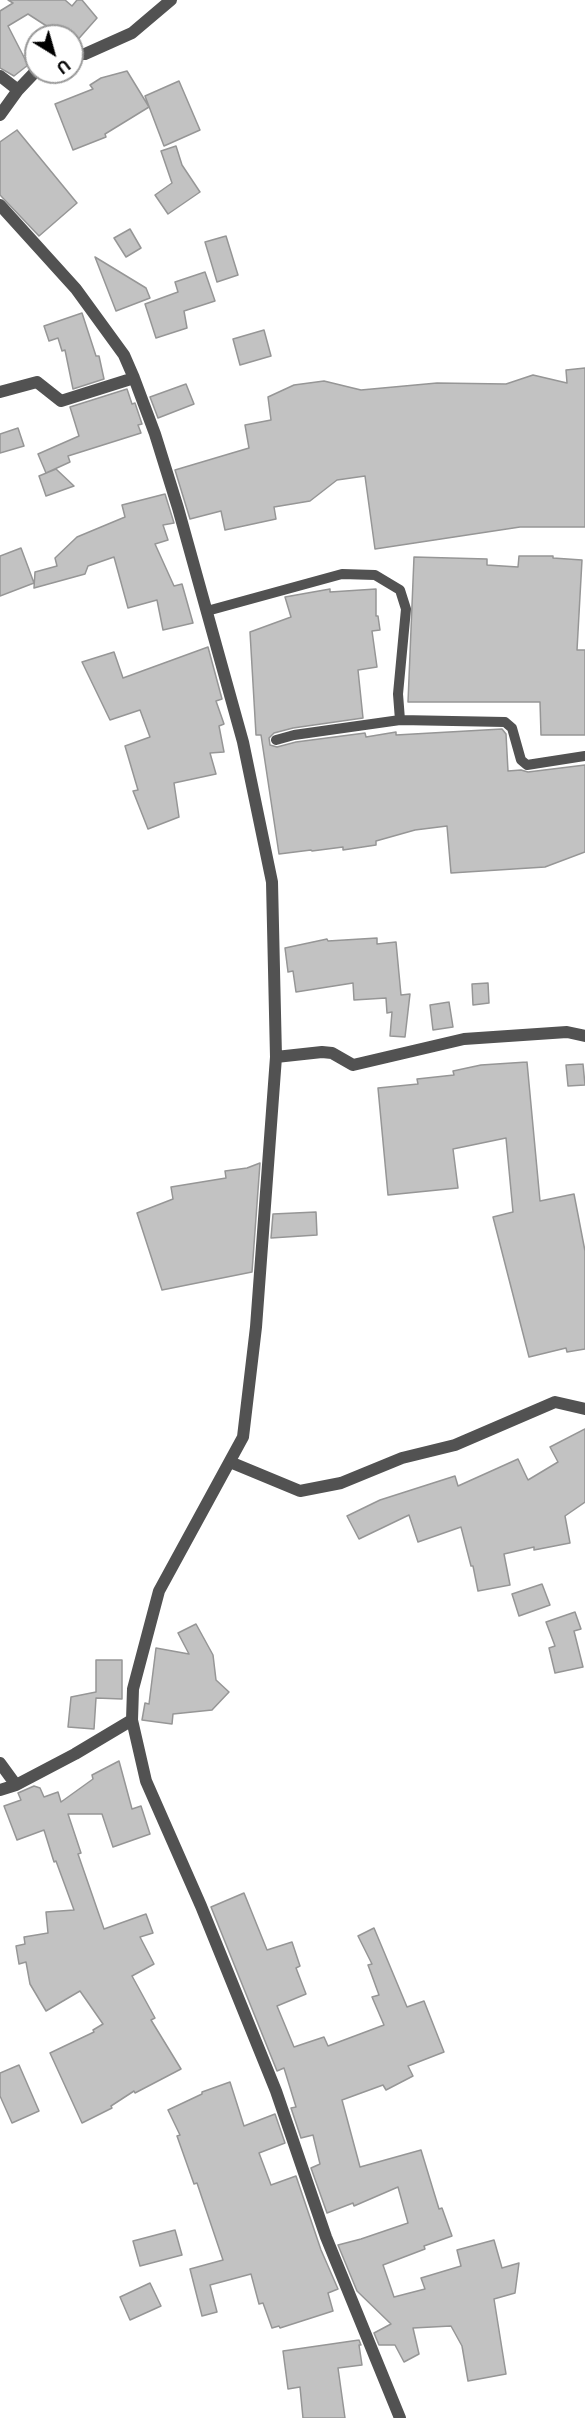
<!DOCTYPE html>
<html>
<head>
<meta charset="utf-8">
<style>
	body { margin:0 }
	#map { position:relative; width:585px; height:2418px; overflow:hidden; background:#fff; font-family:Inter,sans-serif }
	canvas { display:block }
	.north { position:absolute; left:24px; top:24px; width:60px; height:60px; box-sizing:border-box; background:#fff; border:2px solid #999; border-radius:50%; rotate:143deg; font-size:16px; font-weight:700; line-height:24px; text-align:center; color:#000 }
	.north::after { content:''; display:block; margin:auto; width:21px; height:27px; background:#000; clip-path:polygon(50% 0,100% 100%,50% 72%,0 100%) }
</style>
</head>
<body>
<div id="map">
<canvas width="585" height="2418"></canvas>
<div class="north">U</div>
</div>
<script>
const g = document.querySelector('canvas').getContext('2d');
g.lineJoin = 'round';
function fill(path, color) { g.fillStyle = color; g.fill(path, 'evenodd'); }
const shape = rows => new Path2D(rows.map(r => 'M' + r).join(''));
function stroke(path, color, width, dash) { g.strokeStyle = color; g.lineWidth = width; g.lineCap = dash ? 'butt' : 'round'; g.setLineDash(dash || []); g.stroke(path); }
const building = shape([
	[8,0,65,0,72,6,77,0,82,0,97,18,74,44,72,36,62,36,28,14,8,26,28,65,14,76,0,68,0,11,13,3,8,0],
	[127,71,149,107,105,134,106,137,73,150,55,104,93,89,90,85,101,78,127,71],
	[179,81,200,130,164,146,145,96,179,81],
	[17,130,77,203,39,236,0,195,0,142,17,130],
	[176,146,182,165,200,192,168,214,155,195,172,183,161,151,176,146],
	[130,229,141,248,126,257,114,238,130,229],
	[226,236,238,275,217,282,205,242,226,236],
	[95,257,146,288,150,298,116,311,95,257],
	[205,272,215,301,184,311,187,328,156,338,145,304,178,292,175,282,205,272],
	[82,313,96,356,99,356,104,379,73,389,65,350,62,351,58,338,49,341,44,326,82,313],
	[264,330,271,356,240,365,233,339,264,330],
	[585,368,585,527,520,527,375,549,365,476,337,480,310,501,274,507,276,519,225,530,221,511,190,519,175,470,249,448,245,425,271,420,268,397,294,385,324,381,361,390,437,383,506,384,533,375,567,383,566,370,585,368],
	[186,384,194,404,158,418,150,397,186,384],
	[127,389,132,404,135,403,142,424,138,425,141,433,68,456,70,462,46,473,38,454,79,436,70,407,127,389],
	[18,428,24,446,0,453,0,434,18,428],
	[56,469,74,486,46,496,39,476,56,469],
	[165,494,174,523,163,525,168,540,155,544,174,586,182,584,193,623,163,630,157,600,128,608,114,557,88,566,85,574,34,588,35,572,57,566,55,558,77,537,125,517,122,505,165,494],
	[21,548,34,583,0,596,0,556,21,548],
	[519,556,553,556,553,558,582,560,577,650,585,650,585,735,541,735,540,702,408,702,414,557,487,559,487,565,518,567,519,556],
	[330,589,330,592,376,589,376,616,378,616,380,630,372,631,377,667,358,670,363,718,293,728,274,733,269,738,270,745,277,747,296,742,365,733,366,737,396,732,396,735,502,729,506,734,508,771,521,770,528,772,585,765,585,852,545,867,451,873,447,826,415,830,376,841,376,845,343,850,343,847,312,851,311,850,279,854,261,735,256,735,250,632,291,617,285,597,330,589],
	[208,647,222,699,216,701,224,724,219,726,224,752,210,753,216,774,174,783,179,817,148,829,133,791,138,790,125,746,150,737,140,710,110,720,82,662,114,652,123,678,208,647],
	[377,938,377,944,396,942,401,995,410,994,405,1037,390,1036,392,1012,387,1013,386,998,354,1000,353,983,296,992,293,971,288,972,285,948,327,939,328,941,377,938],
	[488,983,489,1003,473,1005,472,984,488,983],
	[449,1002,453,1027,433,1030,430,1005,449,1002],
	[527,1062,540,1201,574,1194,585,1251,585,1349,567,1352,566,1348,529,1357,493,1217,513,1212,506,1138,453,1149,458,1188,388,1195,378,1088,418,1084,417,1079,454,1075,453,1071,481,1065,527,1062],
	[583,1064,585,1085,568,1086,566,1065,583,1064],
	[260,1163,252,1272,162,1290,137,1213,173,1199,171,1187,226,1178,225,1171,247,1168,260,1163],
	[316,1212,317,1235,271,1238,273,1214,316,1212],
	[585,1429,585,1502,565,1516,570,1543,534,1550,534,1547,504,1554,510,1585,478,1591,473,1566,471,1566,461,1527,418,1542,409,1515,359,1539,347,1516,380,1500,455,1476,458,1486,518,1459,528,1480,558,1462,550,1447,585,1429],
	[542,1584,550,1605,519,1616,512,1594,542,1584],
	[575,1612,581,1629,574,1631,583,1667,555,1673,549,1648,555,1646,546,1622,575,1612],
	[196,1624,213,1655,216,1680,229,1692,212,1710,173,1714,172,1724,142,1720,145,1703,149,1704,156,1648,189,1654,178,1633,196,1624],
	[96,1660,122,1660,122,1699,96,1698,94,1729,68,1727,71,1697,96,1692,96,1660],
	[119,1761,132,1809,141,1806,150,1834,113,1847,102,1814,68,1814,81,1853,78,1854,104,1929,146,1914,153,1933,140,1937,154,1964,132,1976,155,2018,151,2020,181,2069,135,2093,134,2091,111,2106,112,2108,82,2123,50,2053,94,2032,93,2030,103,2024,80,1991,46,2011,30,1984,26,1962,19,1964,16,1946,25,1944,24,1937,48,1933,46,1912,74,1910,56,1861,54,1862,44,1830,17,1840,4,1806,21,1800,18,1793,34,1786,40,1788,44,1797,58,1792,61,1802,93,1779,92,1775,119,1761],
	[244,1893,267,1950,292,1942,300,1966,296,1968,306,1994,277,2006,294,2047,324,2037,328,2046,384,2025,372,1997,379,1995,368,1965,372,1964,358,1936,374,1928,407,2007,424,2001,444,2052,408,2066,413,2076,386,2090,383,2085,342,2100,360,2167,421,2150,439,2209,442,2208,452,2236,424,2246,425,2249,383,2265,394,2297,425,2289,421,2278,461,2266,457,2250,494,2240,502,2268,519,2263,515,2293,494,2299,506,2374,468,2381,462,2346,451,2326,413,2328,419,2354,404,2362,395,2345,379,2345,374,2333,391,2324,357,2291,338,2245,361,2239,408,2223,398,2187,354,2206,353,2203,327,2213,311,2168,320,2164,313,2135,301,2138,291,2108,296,2107,284,2068,277,2071,211,1907,244,1893],
	[19,2065,39,2111,12,2123,0,2096,0,2073,19,2065],
	[230,2082,244,2126,275,2114,285,2143,259,2153,271,2185,296,2176,321,2250,338,2289,328,2293,333,2311,280,2328,279,2326,272,2328,263,2303,259,2304,251,2274,210,2285,217,2312,202,2316,190,2269,223,2260,197,2183,194,2184,177,2136,180,2135,168,2110,202,2094,202,2092,230,2082],
	[175,2230,182,2255,140,2266,133,2241,175,2230],
	[150,2283,161,2306,130,2320,120,2297,150,2283],
	[359,2340,361,2345,359,2345,362,2365,338,2368,345,2418,303,2418,300,2387,288,2389,283,2351,359,2340]
]);
const service = shape([
	[207,611,342,574,375,575,400,590,406,609,398,694,400,720,505,722,512,728,521,760,527,765,585,756],
	[276,740,294,735,400,720]
]);
const minor = shape([
	[72,54,85,54,132,33,171,0],
	[0,76,18,90],
	[0,115,18,90,36,71],
	[0,205,76,289,124,355,134,378,155,434,178,508,243,742,272,882,276,1057,256,1327,243,1437,159,1591,133,1689,132,1720,146,1781,201,1906,276,2091,326,2237,400,2418],
	[0,392,37,382,61,401,134,378],
	[276,1057,322,1052,332,1053,353,1065,464,1039,567,1032,585,1036],
	[230,1462,300,1491,341,1483,402,1458,455,1445,555,1402,585,1409],
	[0,1763,16,1785],
	[0,1790,16,1785,75,1754,132,1720]
]);
fill(building, '#c2c2c2');
stroke(building, '#969696', 1.5);
stroke(service, '#525252', 10);
stroke(minor, '#525252', 12);
</script>
</body>
</html>
